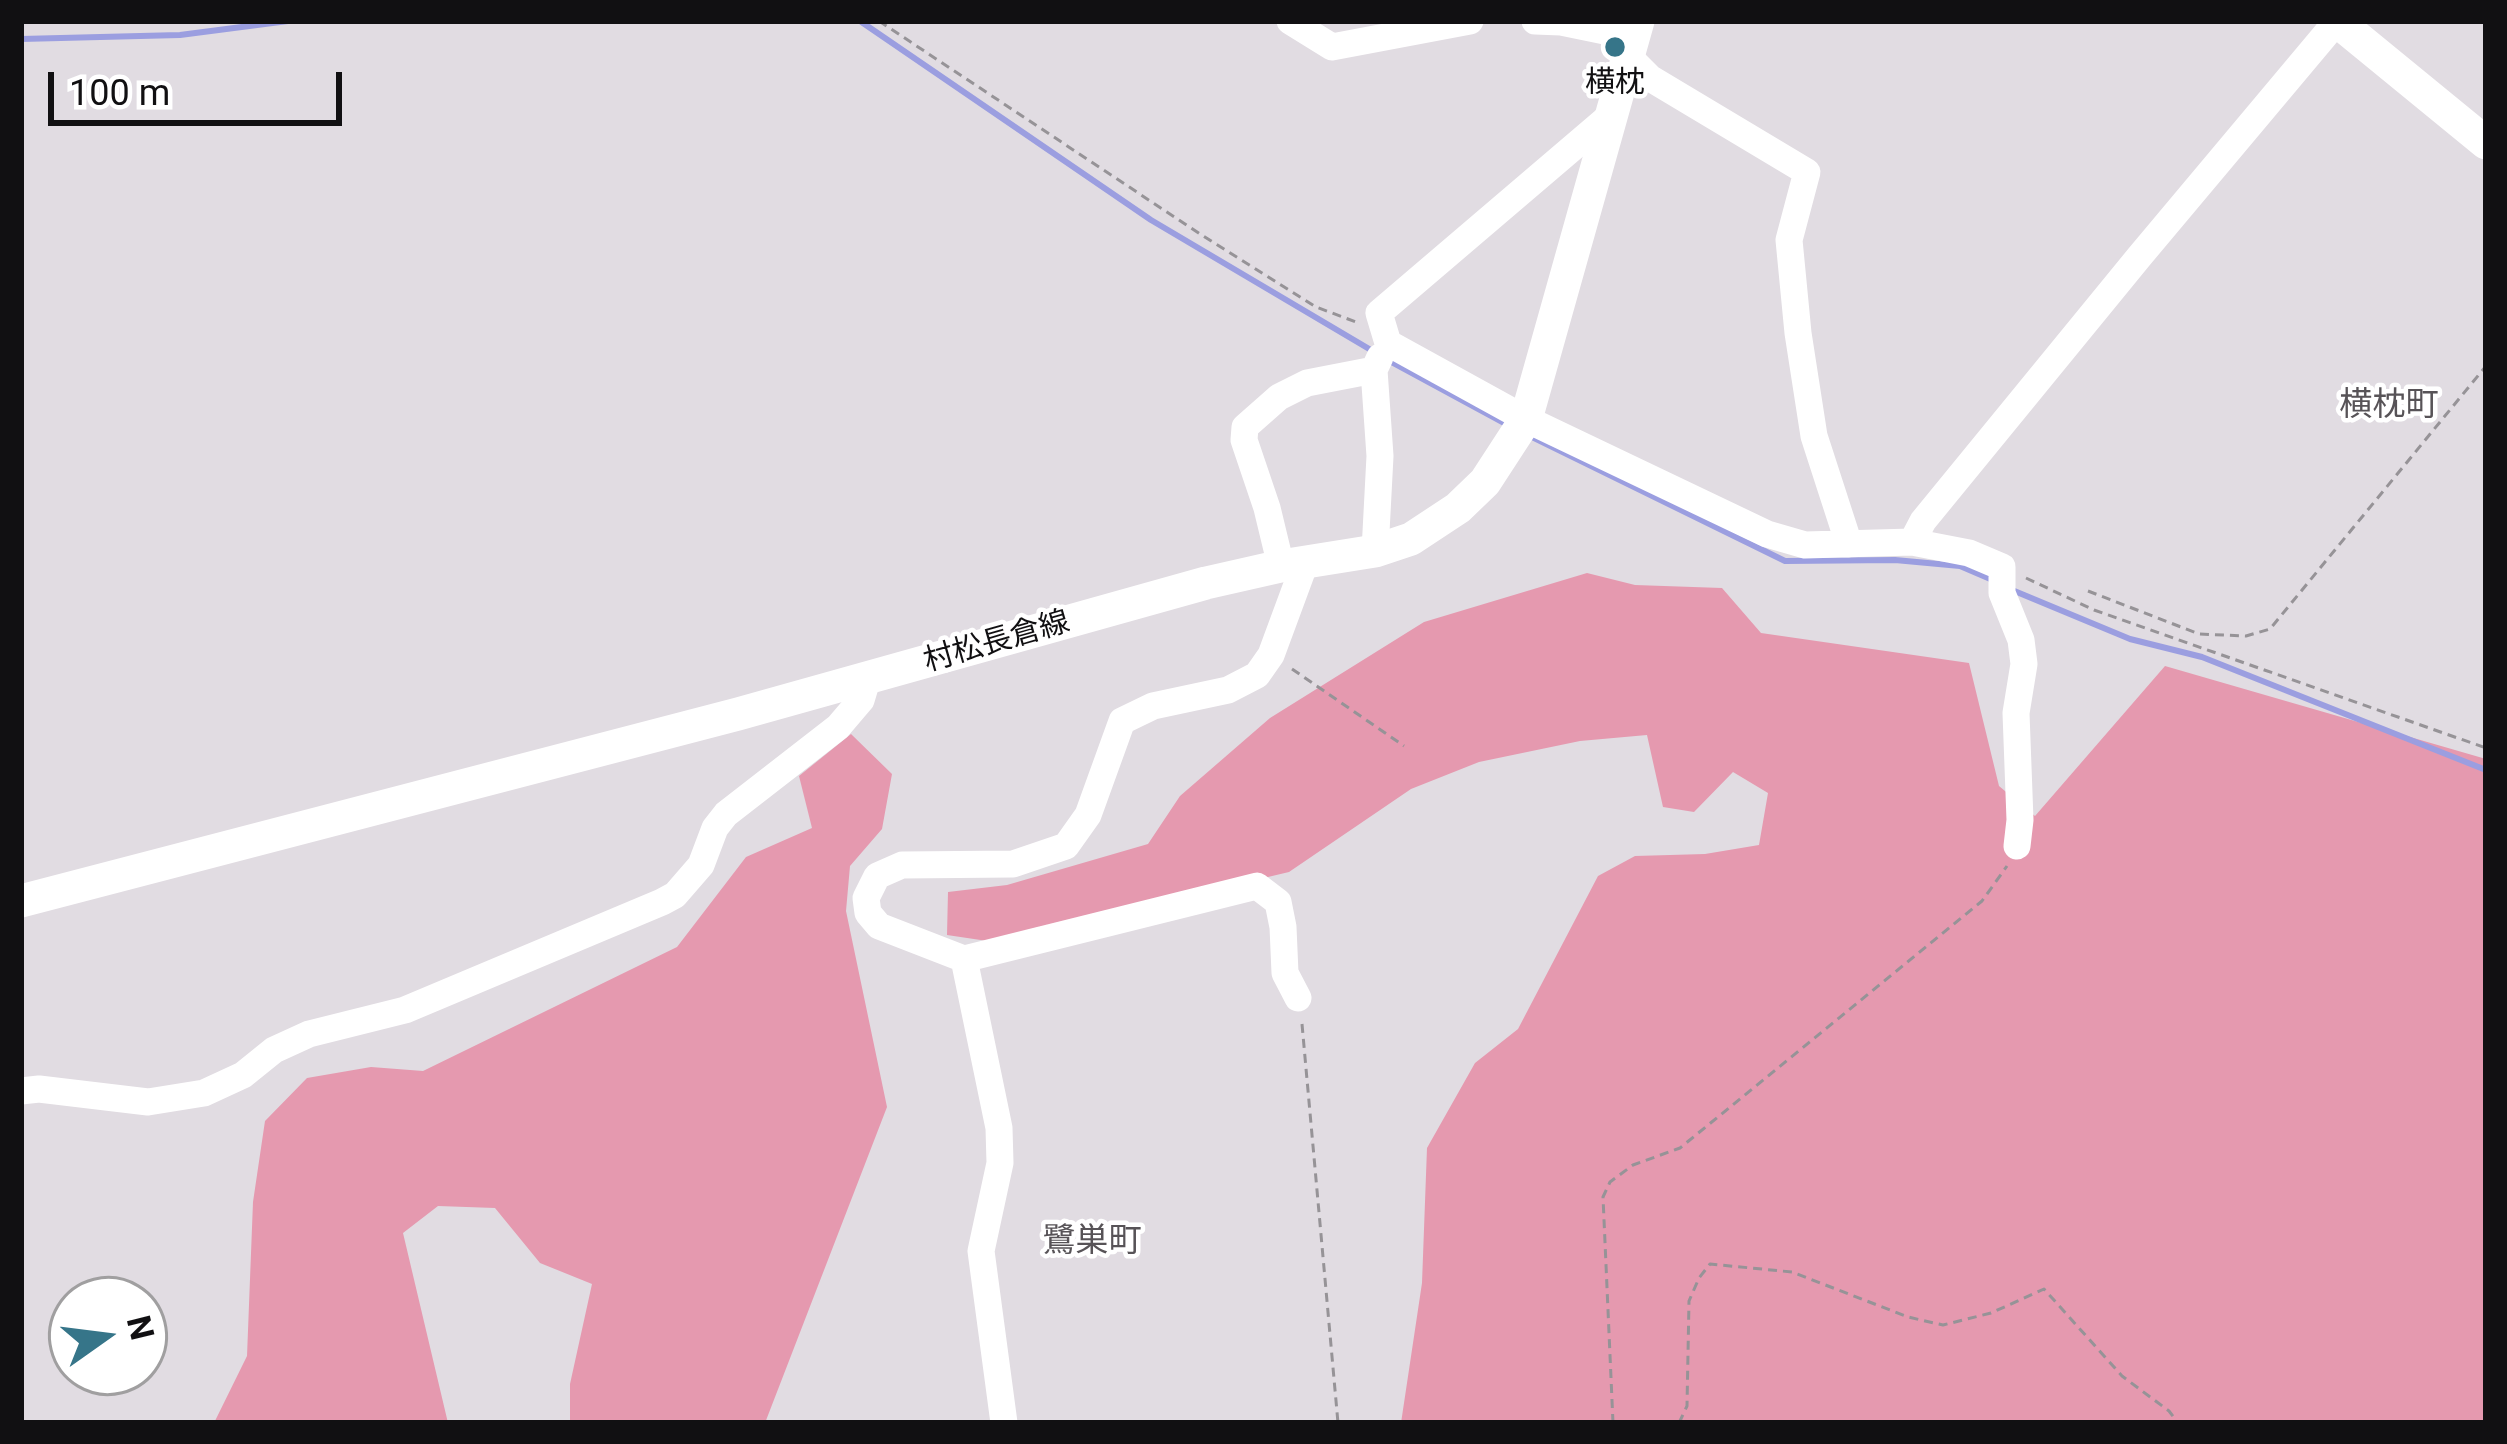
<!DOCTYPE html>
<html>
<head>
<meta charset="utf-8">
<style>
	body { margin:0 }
	#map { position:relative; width:2507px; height:1444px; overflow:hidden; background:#e1dce2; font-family:Roboto,sans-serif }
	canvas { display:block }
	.frame { position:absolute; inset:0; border:24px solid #111012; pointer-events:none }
	.north { position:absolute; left:48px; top:1276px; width:120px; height:120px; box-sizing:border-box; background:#fff; border:3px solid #a09fa0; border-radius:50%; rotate:76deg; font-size:33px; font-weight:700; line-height:48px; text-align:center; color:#111012 }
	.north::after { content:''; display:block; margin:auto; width:42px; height:54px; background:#367589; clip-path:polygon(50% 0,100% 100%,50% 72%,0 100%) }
	.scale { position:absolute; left:48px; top:72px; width:294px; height:54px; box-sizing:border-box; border:6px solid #111012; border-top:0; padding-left:15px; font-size:36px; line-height:42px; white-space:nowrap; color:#111012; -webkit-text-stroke:9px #fff; paint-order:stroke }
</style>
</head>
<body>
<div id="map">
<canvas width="2507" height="1444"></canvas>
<div class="frame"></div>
<div class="north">N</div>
<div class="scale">100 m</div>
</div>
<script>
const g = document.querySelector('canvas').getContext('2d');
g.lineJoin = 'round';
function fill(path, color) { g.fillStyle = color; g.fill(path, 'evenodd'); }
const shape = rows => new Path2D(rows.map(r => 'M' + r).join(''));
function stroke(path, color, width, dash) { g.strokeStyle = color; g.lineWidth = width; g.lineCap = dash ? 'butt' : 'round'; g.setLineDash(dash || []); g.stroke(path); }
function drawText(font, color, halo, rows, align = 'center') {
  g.font = font + ' Roboto,"Noto Sans JP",sans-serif'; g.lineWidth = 9; g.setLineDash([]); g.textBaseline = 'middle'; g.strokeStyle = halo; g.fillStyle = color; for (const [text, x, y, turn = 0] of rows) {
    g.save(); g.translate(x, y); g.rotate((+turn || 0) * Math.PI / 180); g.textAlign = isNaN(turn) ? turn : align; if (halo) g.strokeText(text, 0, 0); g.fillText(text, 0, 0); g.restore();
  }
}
const green = shape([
	[1587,573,1635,585,1722,588,1761,633,1969,663,1999,786,2035,816,2165,666,2486,759,2486,1423,1401,1423,1422,1283,1427,1148,1475,1063,1518,1029,1598,876,1635,856,1705,854,1759,845,1768,793,1733,772,1694,812,1663,807,1647,735,1580,741,1479,762,1411,789,1289,872,994,942,947,935,948,892,1007,885,1148,844,1180,796,1270,718,1424,622],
	[851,734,892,774,882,829,850,866,846,911,887,1107,765,1423,570,1423,570,1384,592,1284,540,1263,495,1208,438,1206,403,1233,448,1423,214,1423,247,1356,253,1202,265,1121,307,1078,371,1067,423,1071,677,947,746,857,812,828,799,776]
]);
const stream = shape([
	[860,21,1151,220,1376,353],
	[21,39,180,35,288,21],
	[1388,360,1508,425],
	[1530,436,1785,561,1895,560,1960,566,1995,581],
	[2012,590,2130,639,2202,657,2486,770]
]);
const path = shape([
	[168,21,178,21],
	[879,21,1200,234,1316,307,1356,322],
	[2026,578,2094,610,2486,748],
	[2088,591,2199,634,2246,636,2270,629,2486,366],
	[1292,669,1404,746],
	[1302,1024,1338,1423],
	[1613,1423,1603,1197,1610,1182,1633,1165,1680,1148,1982,901,2007,866],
	[1679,1423,1687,1406,1689,1301,1699,1278,1710,1264,1792,1272,1908,1317,1943,1325,1991,1313,2044,1289,2122,1376,2169,1411,2178,1423]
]);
const minor = shape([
	[1290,21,1332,47,1470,21],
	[1535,21,1561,22,1634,37],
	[1629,57,1650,78,1807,172,1789,240,1798,333,1814,436,1849,544],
	[1611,115,1379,313,1388,343,1526,419,1767,534,1805,545,1912,542,1969,553,2002,567,2002,593,2021,640,2024,664,2016,713,2020,820,2017,846],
	[1912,542,1923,521,2139,257,2337,21],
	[1375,551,1380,456,1374,370,1380,357],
	[1281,566,1267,508,1244,440,1245,427,1279,397,1307,383,1374,370],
	[964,959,999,1128,1000,1163,981,1251,1004,1423],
	[1298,998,1285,973,1283,927,1278,902,1257,886,964,959,879,926,868,913,866,898,877,876,902,865,1013,864,1066,846,1088,815,1122,721,1153,706,1228,690,1257,675,1271,655,1305,563],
	[21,1091,39,1089,148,1102,204,1093,243,1075,274,1050,309,1034,405,1010,662,902,675,895,701,865,715,828,726,814,838,727,861,700,867,680]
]);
const major = shape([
	[2337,21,2486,143],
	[21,901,738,714,1206,583,1281,566,1375,551,1411,539,1458,508,1485,482,1526,419,1638,21]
]);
const markers = [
	[1615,47,12,"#367589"]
];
const poiNames = [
	["横枕",1615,84]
];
const streetNames = [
	["村松長倉線",997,643,-16]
];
const neighbourhoodNames = [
	["横枕町",2389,407],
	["鷺巣町",1092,1243]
];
fill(green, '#e599af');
stroke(stream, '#9b9ee0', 6);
stroke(path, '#969397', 3, [9, 6]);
stroke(minor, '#fff', 27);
stroke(major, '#fff', 33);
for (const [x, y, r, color] of markers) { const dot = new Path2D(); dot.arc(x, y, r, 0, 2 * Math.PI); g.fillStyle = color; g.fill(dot); stroke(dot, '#fff', 4.5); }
drawText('30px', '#111012', '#fff', poiNames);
drawText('30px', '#111012', '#fff', streetNames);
drawText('33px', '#575357', '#fff', neighbourhoodNames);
</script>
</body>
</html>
